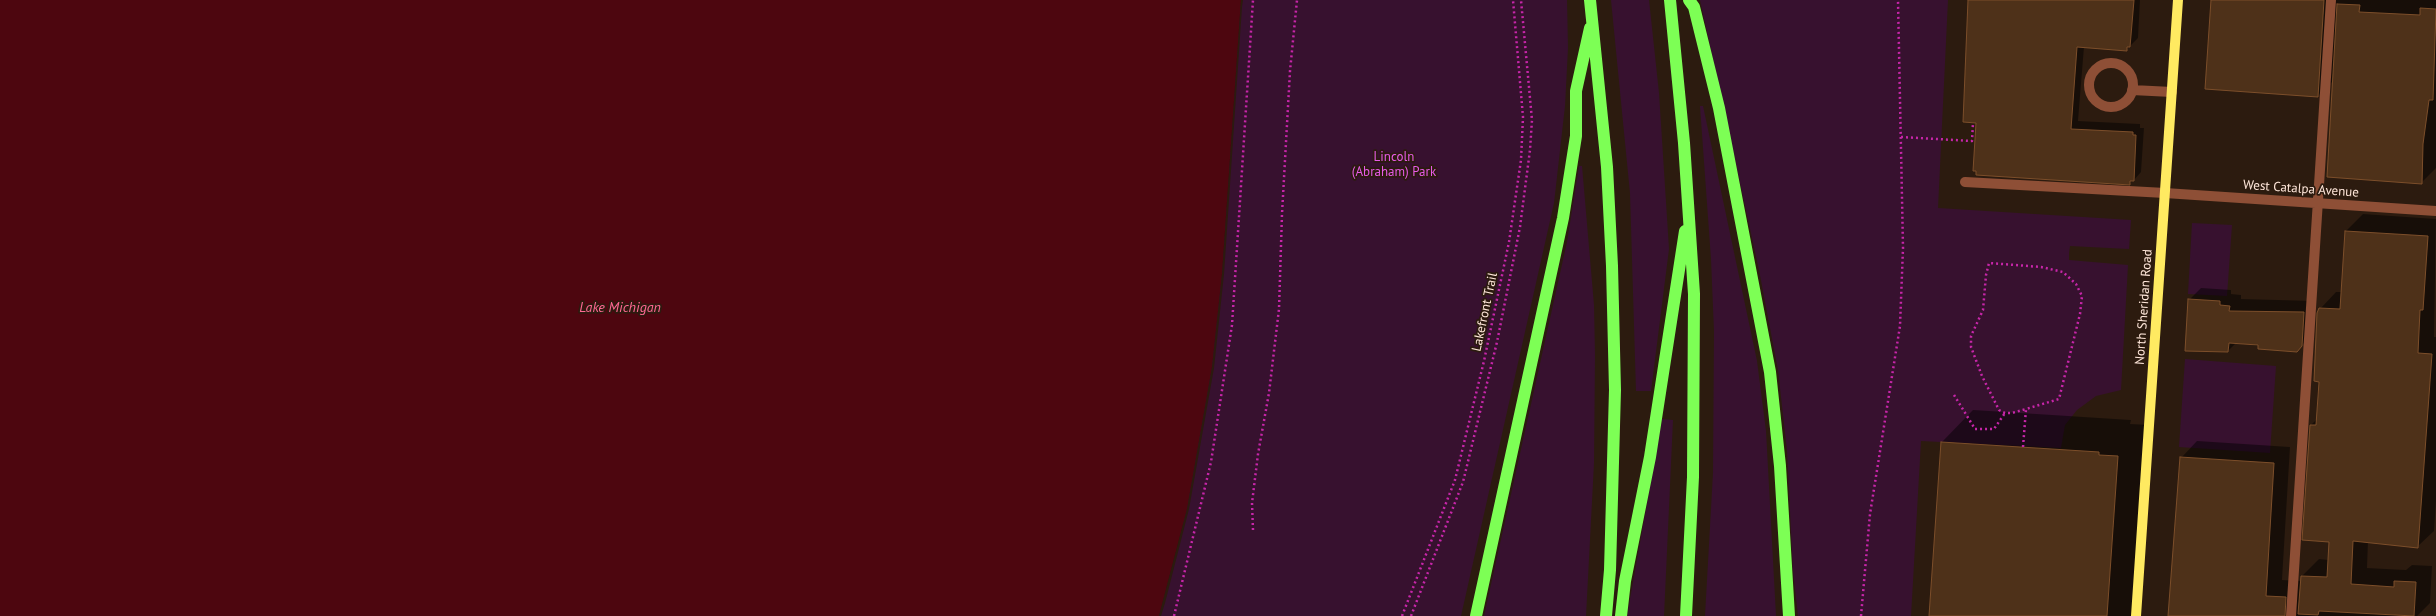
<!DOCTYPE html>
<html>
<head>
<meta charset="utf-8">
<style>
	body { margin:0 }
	canvas { display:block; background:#2c1b0f }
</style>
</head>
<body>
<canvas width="2436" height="616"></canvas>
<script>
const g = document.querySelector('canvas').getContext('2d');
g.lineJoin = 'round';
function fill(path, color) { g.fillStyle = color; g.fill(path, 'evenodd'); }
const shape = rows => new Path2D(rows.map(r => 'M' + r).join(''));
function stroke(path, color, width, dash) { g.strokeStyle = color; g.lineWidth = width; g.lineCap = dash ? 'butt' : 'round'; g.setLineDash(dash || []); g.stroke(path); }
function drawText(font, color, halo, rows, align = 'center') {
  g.font = font + ' "PT Sans",sans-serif'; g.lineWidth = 3.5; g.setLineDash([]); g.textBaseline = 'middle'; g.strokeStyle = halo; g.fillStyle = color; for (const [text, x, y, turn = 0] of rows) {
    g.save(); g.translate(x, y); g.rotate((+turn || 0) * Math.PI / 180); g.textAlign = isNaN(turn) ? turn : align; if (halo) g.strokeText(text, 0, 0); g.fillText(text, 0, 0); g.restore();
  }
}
const green = shape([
	[1241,0,1567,0,1568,48,1565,106,1554,203,1461,616,1159,616,1182,531,1222,274],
	[1611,0,1649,0,1659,93,1669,249,1651,391,1636,391,1630,193],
	[1700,0,1948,0,1938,208,2131,220,2129,249,2070,246,2069,253,2069,260,2128,265,2121,390,2096,396,2077,410,2065,425,2061,448,1921,441,1911,616,1798,616,1793,571,1787,451,1778,370,1759,270],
	[1700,106,1703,106,1757,361,1766,431,1776,616,1705,616,1713,473,1714,331,1711,259],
	[1579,166,1582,166,1594,305,1595,355,1594,463,1586,616,1484,616,1567,242],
	[2192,223,2232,225,2227,296,2188,294],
	[2185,359,2276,366,2270,453,2179,447],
	[1662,419,1673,420,1664,616,1627,616]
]);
const water = shape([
	[0,0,1241,0,1222,274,1212,367,1187,509,1159,616,0,616]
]);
const pier = shape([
	[1241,0,1243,0,1242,7,1224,274,1214,368,1189,509,1165,603,1161,616,1159,616,1187,509,1212,367,1222,274]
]);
const shadow = shape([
	[1969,0,2140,0,2138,38,2126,50,2084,47,2078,121,2140,124,2140,128,2144,128,2141,172,2134,180,2129,184,1977,122],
	[2211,0,2436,0,2436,168,2421,183,2334,80,2318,96],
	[2363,214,2436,219,2434,337,2436,337,2436,501,2434,531,2417,547,2368,542,2367,568,2406,570,2412,565,2432,566,2430,603,2417,616,2169,616,2181,458,2197,441,2290,447,2282,580,2302,581,2302,576,2319,559,2329,560,2331,541,2311,425,2317,419,2320,309,2336,292,2342,292,2346,231],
	[2201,288,2231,290,2231,294,2241,295,2241,299,2316,301,2313,334,2296,351,2236,343,2228,351,2189,300],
	[1973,410,2131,420,2130,424,2150,425,2136,616,1930,616,1942,442]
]);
const building = shape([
	[1968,0,2134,0,2130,47,2127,47,2127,51,2077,47,2071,129,2133,132,2133,135,2136,135,2134,181,2130,181,2130,185,1976,175,1976,171,1973,171,1976,123,1963,122,1968,0],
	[2211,0,2324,0,2318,97,2205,89,2211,0],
	[2337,4,2360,5,2359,12,2420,15,2420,8,2436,9,2433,100,2429,100,2423,144,2422,184,2327,177,2337,4],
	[2345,231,2428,236,2423,310,2420,310,2418,353,2432,354,2418,548,2353,541,2351,584,2394,587,2394,581,2416,582,2414,616,2319,611,2318,615,2298,614,2301,576,2327,577,2329,542,2302,540,2310,425,2316,425,2319,382,2314,381,2317,313,2319,308,2340,309,2345,231],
	[2188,299,2220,301,2220,305,2230,306,2229,311,2304,312,2302,346,2297,352,2258,349,2258,345,2229,343,2228,352,2185,351,2188,299],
	[1941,442,2099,452,2099,455,2118,456,2107,616,1929,616,1941,442],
	[2180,457,2274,463,2266,596,2286,597,2285,616,2168,616,2180,457]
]);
const path = shape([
	[1901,137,1972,141,1973,123],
	[1954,395,1975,429,1994,429,2005,413],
	[2023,447,2026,409,2059,399,2080,314,2082,296,2076,284,2063,272,2041,267,1989,263,1986,275,1983,310,1971,336,1971,347,1982,376,1999,410,2005,413,2012,413,2026,409],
	[1253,530,1252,503,1258,454,1269,393,1279,309,1282,214,1290,71,1297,0],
	[1174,616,1211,462,1232,325,1253,0],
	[1402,616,1455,480,1484,361,1509,242,1521,160,1523,117,1513,0],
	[1411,616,1463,482,1497,342,1520,227,1530,150,1532,120,1521,0],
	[1861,616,1870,514,1900,326,1903,248,1898,0]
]);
const minor = shape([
	'2089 85a22 22 0 1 1 44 0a22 22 0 1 1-44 0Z',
	[2132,90,2172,92],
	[1965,182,2165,193,2436,211],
	[2291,616,2331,0]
]);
const major = shape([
	[2136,616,2178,0]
]);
const highway = shape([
	[1590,0,1607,167,1612,266,1615,390,1610,570,1606,616],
	[1670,0,1684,143,1694,294,1693,477,1686,616],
	[1689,0,1694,7,1719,108,1770,372,1780,466,1789,616],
	[1476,616,1563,218,1576,136,1576,91,1590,28],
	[1621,616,1625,581,1650,457,1685,231]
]);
const parkNames = [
	["Lincoln",1394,157],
	["(Abraham) Park",1394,172]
];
const streetNames = [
	["West Catalpa Avenue",2301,189,4],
	["North Sheridan Road",2144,307,-86],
	["Lakefront Trail",1485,312,-78]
];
const waterNames = [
	["Lake Michigan",620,308]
];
fill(green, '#37112f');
fill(water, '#4d060f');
fill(pier, '#2c1b0f');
fill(shadow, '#0007');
fill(building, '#4e3119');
stroke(building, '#7c4e2a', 1);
stroke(path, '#c726a9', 2.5, [2, 3]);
stroke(minor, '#8e4f36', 10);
stroke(major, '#ffea61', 10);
stroke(highway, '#7dff55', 12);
drawText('13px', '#e95bea', '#2c1b0f', parkNames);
drawText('13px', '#ffe7da', '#2c1b0f', streetNames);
drawText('italic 14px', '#ff6894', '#2c1b0f', waterNames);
</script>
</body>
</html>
